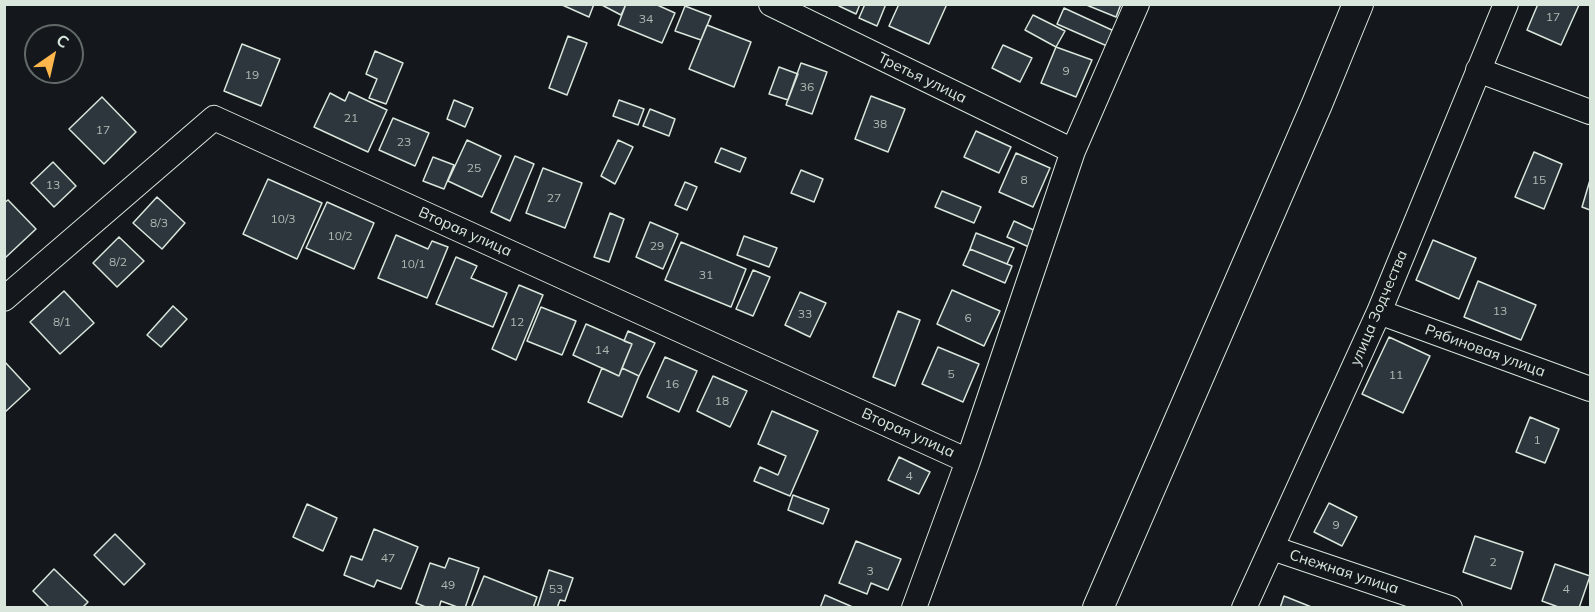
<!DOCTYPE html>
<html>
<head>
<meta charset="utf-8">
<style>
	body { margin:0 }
	#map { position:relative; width:1595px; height:612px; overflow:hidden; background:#14181c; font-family:Mulish,sans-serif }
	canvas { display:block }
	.frame { position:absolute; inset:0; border:6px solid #d8e6dc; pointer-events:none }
	.north { position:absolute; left:24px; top:24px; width:60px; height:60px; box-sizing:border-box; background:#14181c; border:2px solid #626a69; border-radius:50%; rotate:34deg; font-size:16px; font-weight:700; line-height:24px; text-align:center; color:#d8e6dc }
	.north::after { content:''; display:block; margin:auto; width:21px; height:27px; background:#ffb74d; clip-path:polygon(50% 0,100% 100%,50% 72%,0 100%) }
</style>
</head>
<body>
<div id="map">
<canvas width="1595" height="612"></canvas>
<div class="frame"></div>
<div class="north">С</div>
</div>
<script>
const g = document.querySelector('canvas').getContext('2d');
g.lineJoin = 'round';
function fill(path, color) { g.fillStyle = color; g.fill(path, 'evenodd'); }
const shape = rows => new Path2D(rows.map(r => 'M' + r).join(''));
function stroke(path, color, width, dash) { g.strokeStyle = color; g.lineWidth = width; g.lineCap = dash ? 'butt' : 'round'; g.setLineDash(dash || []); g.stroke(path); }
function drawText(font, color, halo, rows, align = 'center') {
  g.font = font + ' Mulish,sans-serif'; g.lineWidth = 4.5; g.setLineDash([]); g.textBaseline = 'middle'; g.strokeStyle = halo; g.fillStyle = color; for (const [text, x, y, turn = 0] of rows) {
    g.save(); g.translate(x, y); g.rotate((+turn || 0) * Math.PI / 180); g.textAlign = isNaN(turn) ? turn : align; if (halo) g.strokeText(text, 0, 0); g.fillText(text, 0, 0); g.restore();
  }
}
const building = shape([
	[560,4,594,4,589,17,560,4],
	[600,4,626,4,621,15,600,4],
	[626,4,655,4,675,13,662,43,618,25,626,4],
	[839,4,860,4,856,14,839,6,839,4],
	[865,4,886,4,877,26,859,18,865,4],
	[899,4,947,4,929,44,889,26,899,4],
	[1084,4,1121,4,1116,17,1084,4],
	[1538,4,1579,5,1561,45,1527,30,1538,4],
	[685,6,711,16,701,40,675,31,685,6],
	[1064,8,1114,31,1107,46,1057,24,1064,8],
	[1033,15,1065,31,1056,47,1025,30,1033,15],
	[707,25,751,42,734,87,689,69,707,25],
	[568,36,587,43,567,95,549,88,568,36],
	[242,44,280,59,261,106,224,91,242,44],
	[1003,45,1032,58,1020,82,992,68,1003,45],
	[1056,47,1092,60,1076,97,1041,83,1056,47],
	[375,51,403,63,386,104,369,98,377,79,366,74,375,51],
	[801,63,827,72,812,114,786,105,801,63],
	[779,67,798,74,788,100,769,94,779,67],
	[349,92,387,110,368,152,314,127,330,93,345,101,349,92],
	[871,96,905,109,888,152,855,139,871,96],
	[102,97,136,132,104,164,69,129,102,97],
	[454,100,473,108,465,127,447,119,454,100],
	[619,100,644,109,638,125,613,116,619,100],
	[650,109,675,119,669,136,643,126,650,109],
	[393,118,429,133,415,166,379,150,393,118],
	[976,131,1011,147,999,173,964,157,976,131],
	[467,140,501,156,482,197,448,181,467,140],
	[618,140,633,147,615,184,601,176,618,140],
	[721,148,746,158,740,172,715,162,721,148],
	[1534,152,1562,164,1544,209,1515,197,1534,152],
	[1016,153,1050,168,1033,207,999,192,1016,153],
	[515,156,534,164,510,221,491,212,515,156],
	[433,157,454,165,444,189,423,181,433,157],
	[53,162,76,186,54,207,31,183,53,162],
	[543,168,582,183,565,228,526,213,543,168],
	[801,170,823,179,814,202,791,193,801,170],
	[268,179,322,203,297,259,243,234,268,179],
	[1590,180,1590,210,1582,207,1590,180],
	[685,182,697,187,687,210,675,205,685,182],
	[942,191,981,207,974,223,935,207,942,191],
	[157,197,185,223,162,249,133,223,157,197],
	[8,200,36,229,5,258,4,203,8,200],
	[327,202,374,223,354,269,306,248,327,202],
	[610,213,624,219,609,262,594,257,610,213],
	[1014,221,1038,232,1031,248,1007,237,1014,221],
	[650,222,678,234,663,269,636,257,650,222],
	[976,233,1014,248,1007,264,970,249,976,233],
	[396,235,428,249,432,241,448,247,427,298,378,278,396,235],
	[744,236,777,248,769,267,737,255,744,236],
	[119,237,144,261,117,287,93,263,119,237],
	[1433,240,1476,258,1459,299,1416,280,1433,240],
	[681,242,746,269,731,307,665,280,681,242],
	[970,249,1012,266,1005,283,963,265,970,249],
	[456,257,477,266,471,278,507,293,493,327,436,304,456,257],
	[753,270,770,277,753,316,736,309,753,270],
	[1478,281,1536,305,1521,340,1464,317,1478,281],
	[519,285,543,295,516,360,492,349,519,285],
	[952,290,1000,311,984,346,937,324,952,290],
	[64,291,94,323,60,354,30,322,64,291],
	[800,292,826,303,810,337,785,325,800,292],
	[173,306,187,319,161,347,147,335,173,306],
	[541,307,576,321,562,355,527,341,541,307],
	[898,311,920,320,895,386,873,377,898,311],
	[586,324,632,344,619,376,573,355,586,324],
	[628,331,655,343,639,376,622,368,632,344,624,341,628,331],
	[1389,337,1430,356,1403,413,1362,394,1389,337],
	[938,347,979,364,963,402,922,384,938,347],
	[665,357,697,371,679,412,647,397,665,357],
	[4,361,30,389,4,413,4,361],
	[602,368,619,376,622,368,639,376,622,417,588,402,602,368],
	[713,376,747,391,730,427,697,411,713,376],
	[772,411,818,431,790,496,754,481,760,467,778,475,786,456,758,444,772,411],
	[1530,417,1559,429,1545,463,1516,452,1530,417],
	[899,457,930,472,919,494,888,480,899,457],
	[793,495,829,509,823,524,788,510,793,495],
	[1329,503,1357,517,1342,546,1314,532,1329,503],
	[307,504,337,518,323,551,293,537,307,504],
	[374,529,418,547,401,589,377,580,374,587,344,575,351,556,362,560,374,529],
	[115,534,145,564,124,585,94,555,115,534],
	[1475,536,1523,552,1511,589,1463,572,1475,536],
	[856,541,901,559,888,590,871,583,867,594,839,583,856,541],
	[449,558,479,568,465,608,460,608,441,601,439,608,428,608,416,603,430,563,445,568,449,558],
	[1555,564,1590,576,1579,608,1561,608,1542,601,1555,564],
	[54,569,88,602,82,608,50,608,33,591,54,569],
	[549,570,573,578,565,601,560,600,557,608,537,608,549,570],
	[484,576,537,597,533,608,471,608,484,576],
	[825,595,855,608,820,608,825,595],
	[1284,596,1314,608,1280,608,1284,596]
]);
const minor = shape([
	[771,4,1073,151],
	[1478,70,1590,112],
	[4,299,214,118,968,461],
	[1379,312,1590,389],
	[1272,548,1450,608],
	[914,608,968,461,1073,151,1137,4],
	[1244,608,1379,312,1506,4]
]);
const major = shape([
	[1098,608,1317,104,1358,4]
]);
const numberNames = [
	["17",1553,17],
	["34",646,19],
	["9",1066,71],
	["19",252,75],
	["36",807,87],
	["21",351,118],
	["38",880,124],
	["17",103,130],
	["23",404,142],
	["25",474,168],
	["8",1024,180],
	["15",1539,180],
	["13",53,185],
	["27",554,198],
	["10/3",283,219],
	["8/3",159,223],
	["10/2",340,236],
	["29",657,246],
	["8/2",118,262],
	["10/1",413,264],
	["31",706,275],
	["13",1500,311],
	["33",805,314],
	["6",968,318],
	["8/1",62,322],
	["12",517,322],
	["14",602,350],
	["5",951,374],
	["11",1396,375],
	["16",672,384],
	["18",722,401],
	["1",1537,440],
	["4",909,476],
	["9",1336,525],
	["47",388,558],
	["2",1493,562],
	["3",870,571],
	["49",448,585],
	["53",556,589],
	["4",1566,589]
];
const streetNames = [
	["Третья улица",922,78,26],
	["Вторая улица",465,232,24],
	["улица Зодчества",1379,308,-67],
	["Рябиновая улица",1485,351,20],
	["Вторая улица",908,433,24],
	["Снежная улица",1344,572,18]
];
fill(building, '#2c363c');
stroke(building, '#d8e6dc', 1.5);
stroke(minor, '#d8e6dc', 26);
stroke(major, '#d8e6dc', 32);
stroke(minor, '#14181c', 24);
stroke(major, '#14181c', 30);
drawText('12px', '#adbab4', null, numberNames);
drawText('15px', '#d8e6dc', '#14181c', streetNames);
</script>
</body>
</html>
